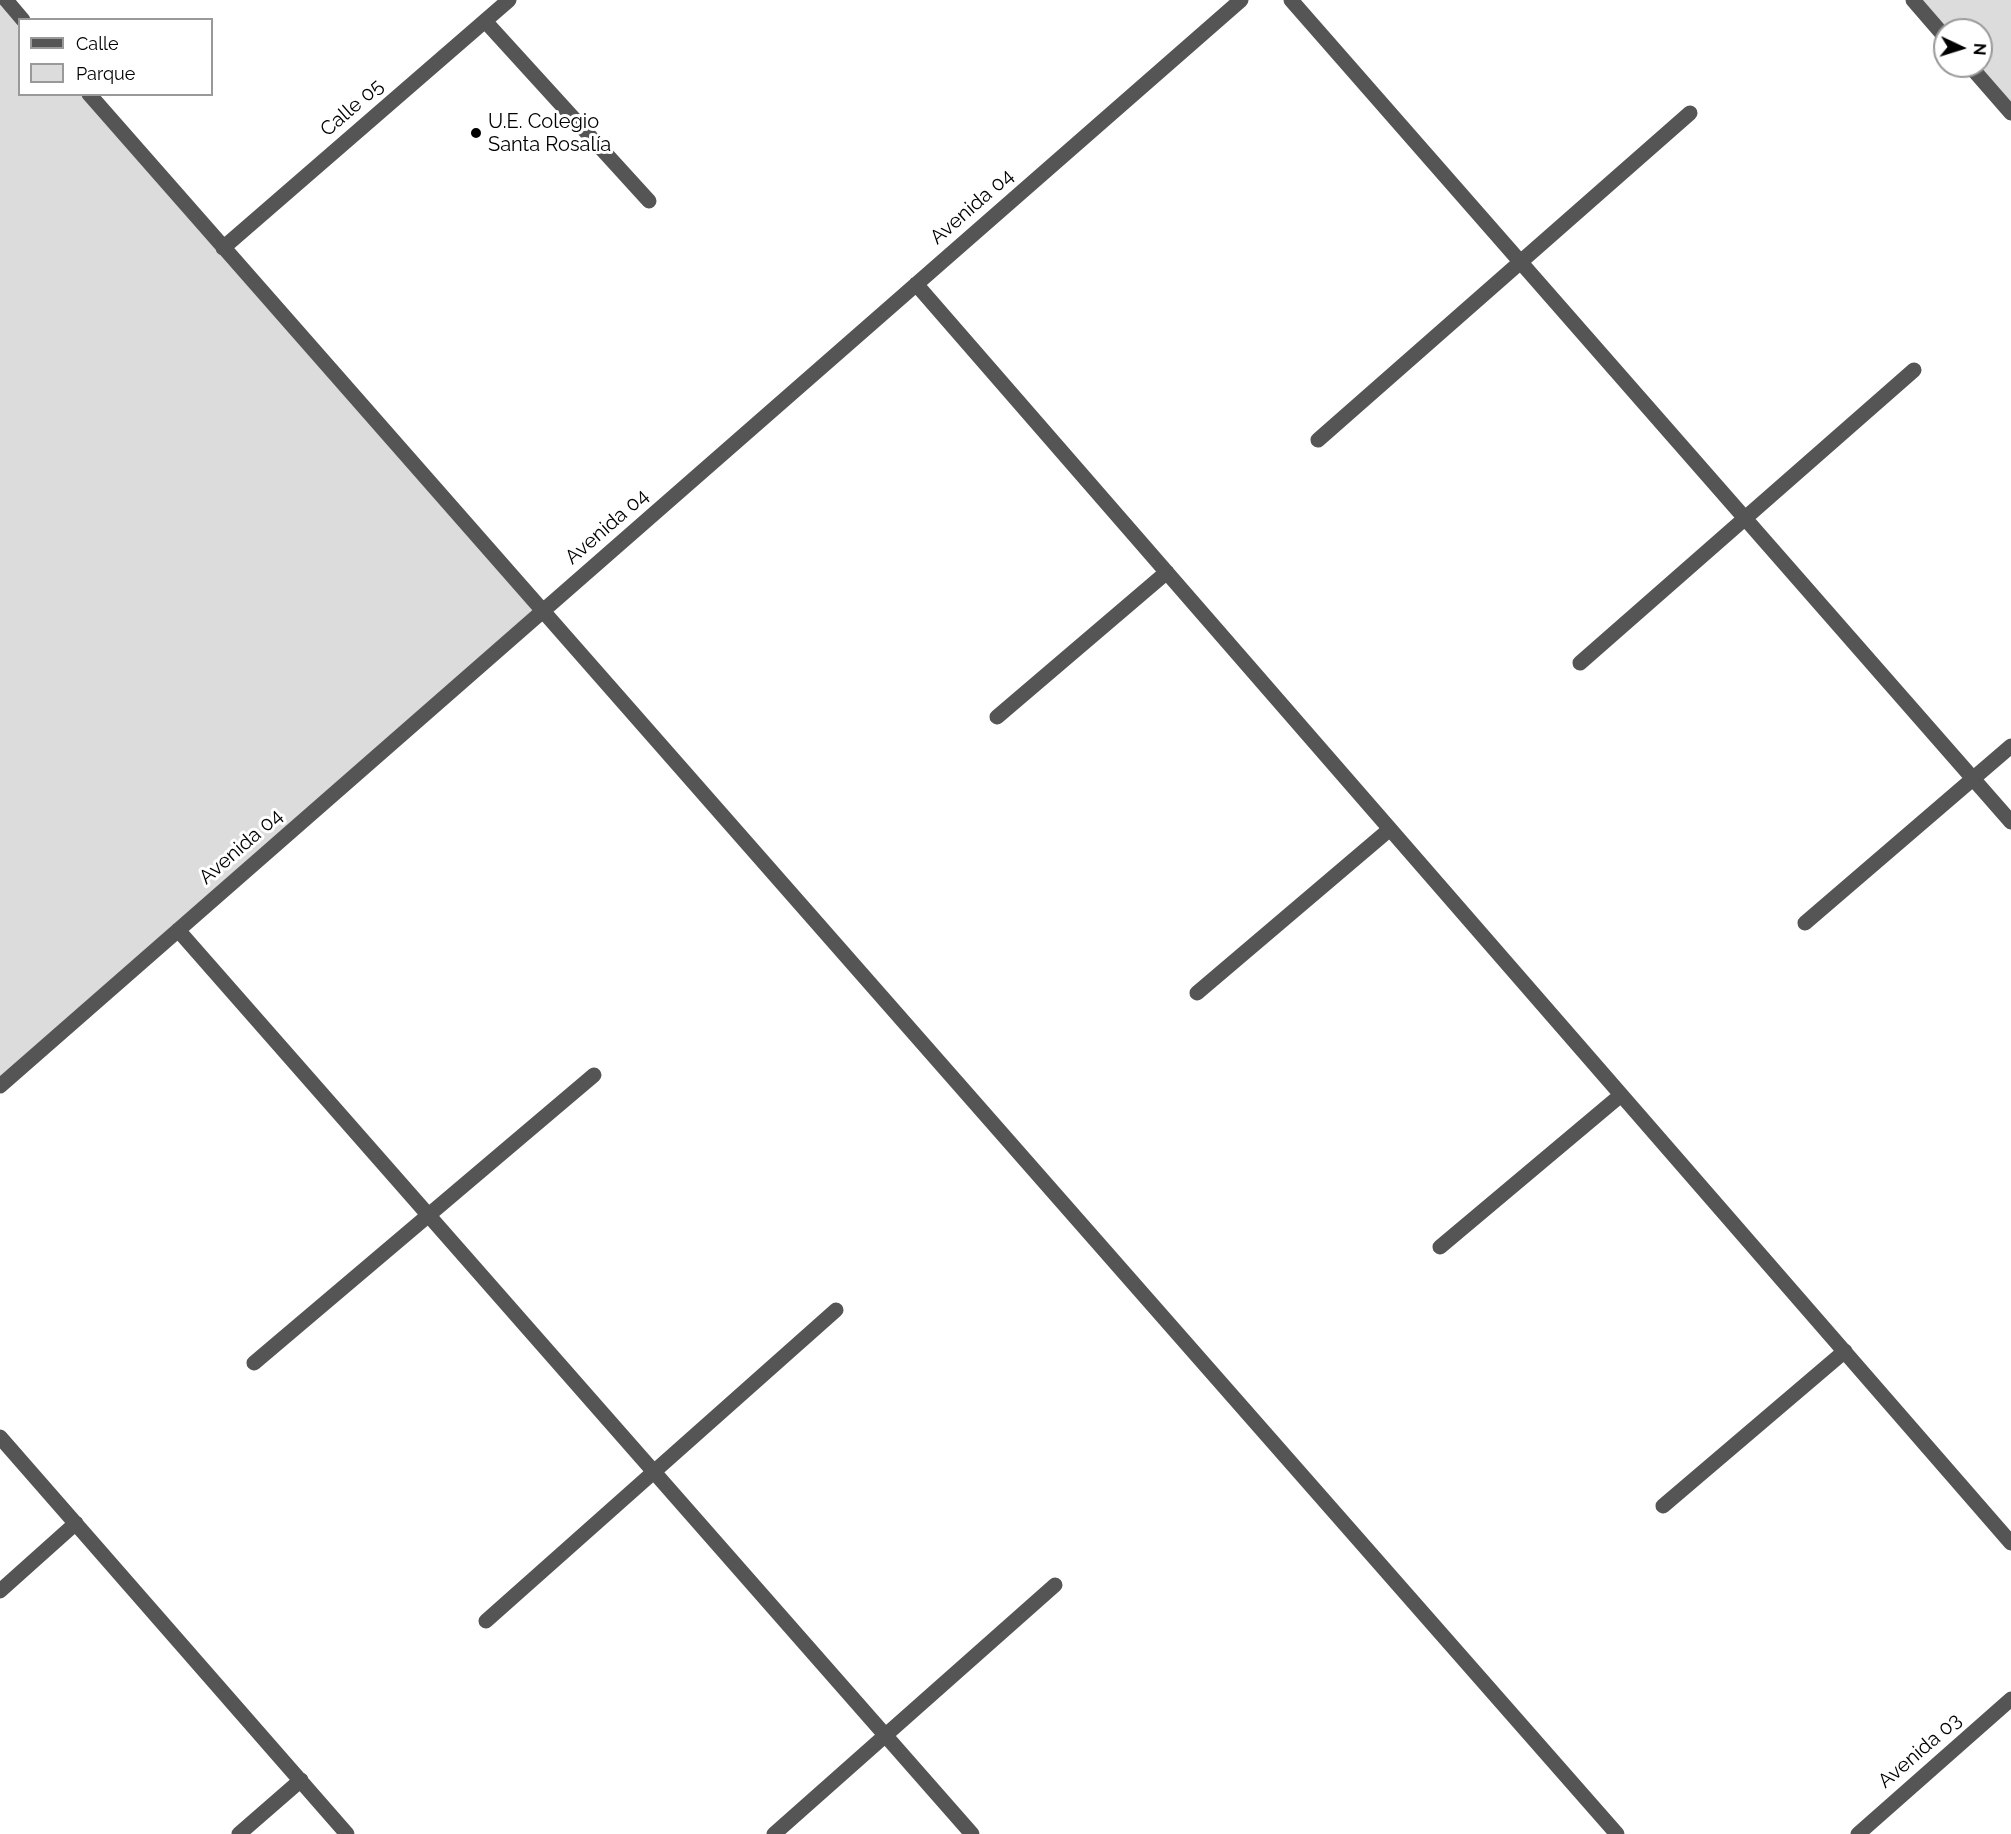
<!DOCTYPE html>
<html>
<head>
<meta charset="utf-8">
<style>
	body { margin:0 }
	#map { position:relative; width:2011px; height:1834px; overflow:hidden; background:#fff; font-family:Raleway,sans-serif }
	canvas { display:block }
	.legend { position:absolute; left:18px; top:18px; width:195px; height:78px; box-sizing:border-box; background:#fff; border:2px solid #999; margin:0; padding:8px 10px; list-style:none; font-size:18px; color:#000 }
	.legend li { display:flex; align-items:center; gap:12px; height:30px }
	.legend b { width:30px; border:2px solid #999 }
	.north { position:absolute; left:1933px; top:18px; width:60px; height:60px; box-sizing:border-box; background:#fff; border:2px solid #999; border-radius:50%; rotate:94deg; font-size:16px; font-weight:700; line-height:24px; text-align:center; color:#000 }
	.north::after { content:''; display:block; margin:auto; width:21px; height:27px; background:#000; clip-path:polygon(50% 0,100% 100%,50% 72%,0 100%) }
</style>
</head>
<body>
<div id="map">
<canvas width="2011" height="1834"></canvas>
<ul class="legend">
<li><b style="height:8px;background:#555"></b>Calle</li>
<li><b style="height:16px;background:#dcdcdc"></b>Parque</li>
</ul>
<div class="north">N</div>
</div>
<script>
const g = document.querySelector('canvas').getContext('2d');
g.lineJoin = 'round';
function fill(path, color) { g.fillStyle = color; g.fill(path, 'evenodd'); }
const shape = rows => new Path2D(rows.map(r => 'M' + r).join(''));
function stroke(path, color, width, dash) { g.strokeStyle = color; g.lineWidth = width; g.lineCap = dash ? 'butt' : 'round'; g.setLineDash(dash || []); g.stroke(path); }
function drawText(font, color, halo, rows, align = 'center') {
  g.font = font + ' Raleway,sans-serif'; g.lineWidth = 6; g.setLineDash([]); g.textBaseline = 'middle'; g.strokeStyle = halo; g.fillStyle = color; for (const [text, x, y, turn = 0] of rows) {
    g.save(); g.translate(x, y); g.rotate((+turn || 0) * Math.PI / 180); g.textAlign = isNaN(turn) ? turn : align; if (halo) g.strokeText(text, 0, 0); g.fillText(text, 0, 0); g.restore();
  }
}
const green = shape([
	[0,0,20,20,20,94,89,95,542,612,0,1086],
	[1913,0,2011,0,2011,113,1970,66,1981,66,1981,30,1945,30]
]);
const minor = shape([
	[6,0,23,20],
	[1291,0,2011,822],
	[1913,0,1945,37],
	[485,21,649,201],
	[1970,66,2011,113],
	[89,94,1617,1834],
	[223,248,509,0],
	[916,284,2011,1543],
	[1318,440,1690,113],
	[1580,663,1914,370],
	[997,717,1167,572],
	[1805,923,2011,746],
	[178,930,972,1834],
	[1197,993,1390,829],
	[0,1086,1241,0],
	[1440,1247,1621,1095],
	[254,1363,594,1075],
	[0,1437,347,1834],
	[1663,1506,1845,1351],
	[0,1591,76,1523],
	[486,1621,836,1310],
	[239,1834,301,1780],
	[774,1834,1055,1585],
	[1858,1834,2011,1699]
]);
const markers = [
	[476,133,6,"#000"]
];
const streetNames = [
	["Calle 05",352,108,-41],
	["Avenida 04",972,207,-41],
	["Avenida 04",607,527,-41],
	["Avenida 04",241,847,-41],
	["Avenida 03",1920,1751,-41]
];
const poiNames = [
	["U.E. Colegio",488,122],
	["Santa Rosalía",488,145]
];
fill(green, '#dcdcdc');
stroke(minor, '#555', 15);
for (const [x, y, r, color] of markers) { const dot = new Path2D(); dot.arc(x, y, r, 0, 2 * Math.PI); g.fillStyle = color; g.fill(dot); stroke(dot, '#fff', 2); }
drawText('20px', '#000', '#fff', streetNames);
drawText('20px', '#000', '#fff', poiNames, 'left');
</script>
</body>
</html>
